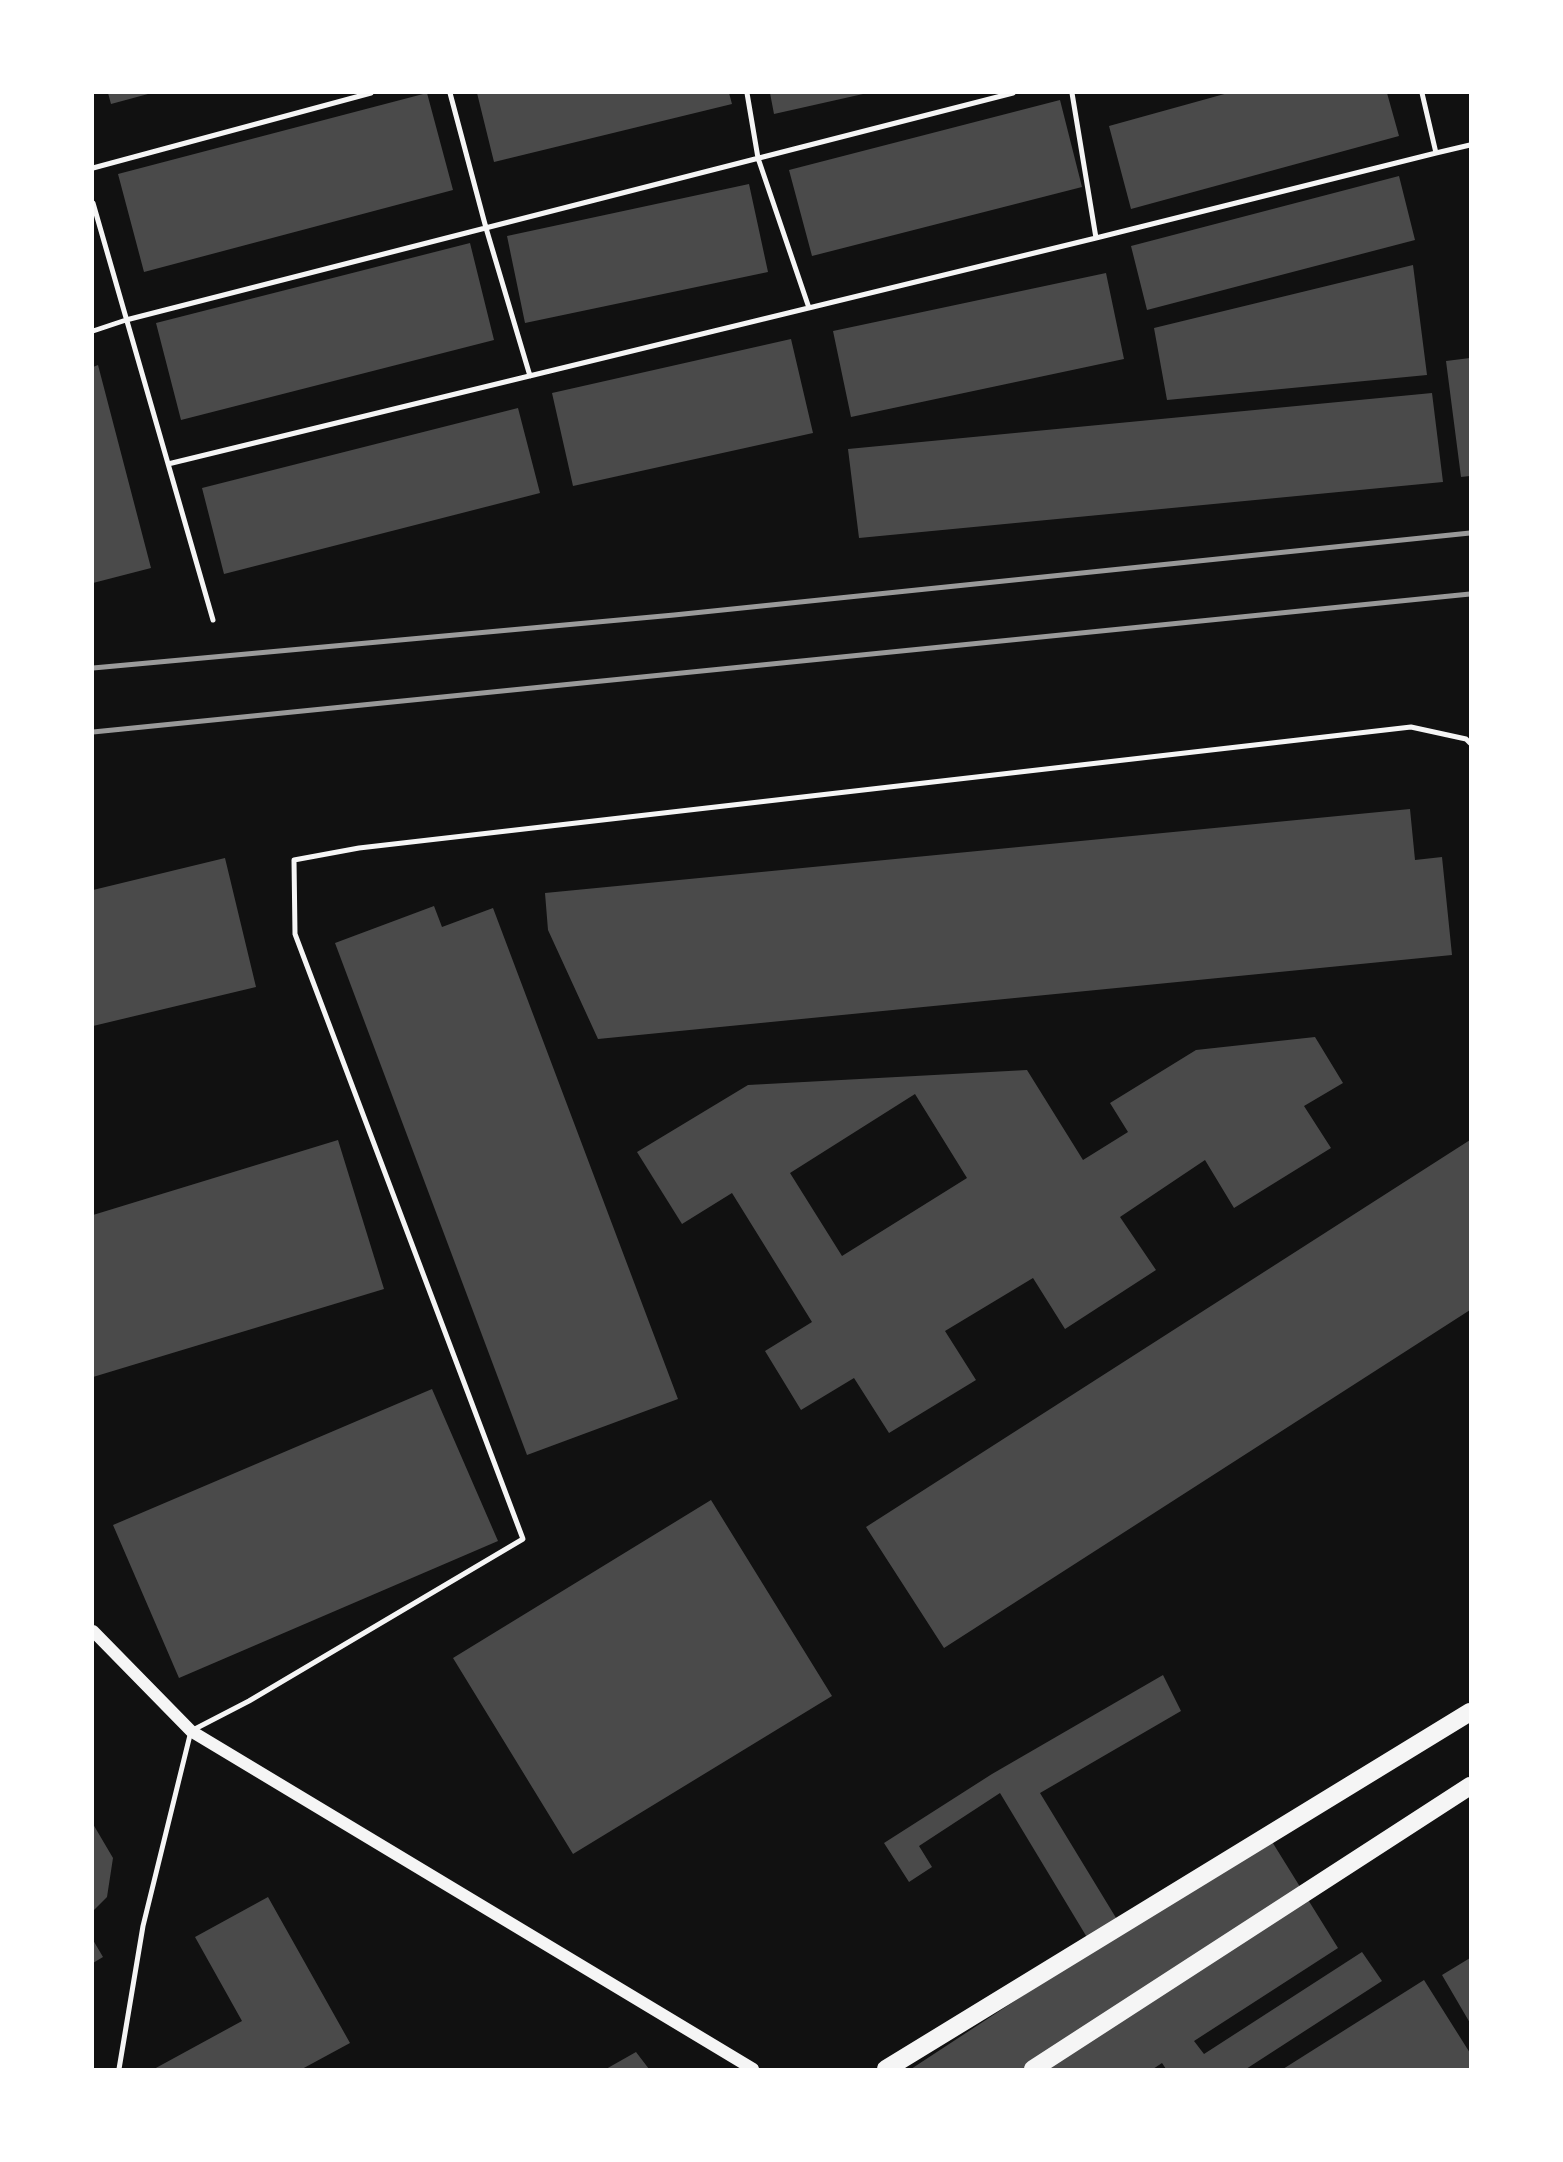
<!DOCTYPE html>
<html>
<head>
<meta charset="utf-8">
<style>
	body { margin:0 }
	#map { position:relative; width:1563px; height:2162px; overflow:hidden; background:#111; font-family:"Titillium Web",sans-serif }
	canvas { display:block }
	.frame { position:absolute; inset:0; border:94px solid #fff; pointer-events:none }
</style>
</head>
<body>
<div id="map">
<canvas width="1563" height="2162"></canvas>
<div class="frame"></div>
</div>
<script>
const g = document.querySelector('canvas').getContext('2d');
g.lineJoin = 'round';
function fill(path, color) { g.fillStyle = color; g.fill(path, 'evenodd'); }
const shape = rows => new Path2D(rows.map(r => 'M' + r).join(''));
function stroke(path, color, width, dash) { g.strokeStyle = color; g.lineWidth = width; g.lineCap = dash ? 'butt' : 'round'; g.setLineDash(dash || []); g.stroke(path); }
const building = shape([
	[108,93,148,93,148,94,111,104],
	[427,93,453,190,144,272,118,174],
	[477,93,729,93,732,104,494,162],
	[770,93,863,93,863,94,774,114],
	[1228,93,1387,93,1399,136,1131,209,1109,126],
	[1060,100,1082,187,812,256,789,170],
	[1399,176,1415,240,1147,310,1131,246],
	[749,184,768,272,525,323,507,236],
	[470,243,494,340,181,420,156,323],
	[1413,265,1427,375,1167,400,1154,328],
	[1106,273,1124,359,851,417,833,331],
	[791,339,813,433,573,486,552,393],
	[1470,358,1470,476,1461,477,1446,361],
	[98,365,151,568,93,583,93,367],
	[1432,393,1443,482,859,538,848,449],
	[518,408,540,493,224,574,202,488],
	[1410,809,1415,860,1442,857,1452,955,598,1039,548,930,545,893],
	[225,858,256,987,93,1026,93,890],
	[434,906,442,927,493,908,678,1399,527,1455,335,943],
	[1315,1037,1343,1083,1304,1106,1331,1148,1234,1208,1205,1160,1120,1217,1156,1270,1065,1329,1033,1278,945,1331,976,1380,889,1433,854,1378,801,1410,765,1351,812,1322,732,1193,682,1224,637,1152,748,1085,1027,1070,1083,1160,1128,1132,1110,1103,1196,1050],
	[915,1094,967,1178,842,1256,790,1173],
	[338,1140,384,1289,93,1377,93,1215],
	[1470,1140,1470,1310,944,1648,866,1527],
	[432,1389,498,1541,179,1678,113,1525],
	[711,1500,832,1696,573,1854,453,1658],
	[1163,1675,1181,1711,1040,1793,1124,1931,1266,1832,1338,1948,1194,2041,1204,2054,1362,1952,1382,1981,1246,2069,1166,2069,1162,2063,1153,2069,911,2069,1094,1949,1000,1793,919,1846,932,1867,909,1882,884,1843,992,1774],
	[93,1824,113,1858,107,1897,93,1911],
	[268,1897,350,2043,302,2069,154,2069,242,2021,195,1937],
	[93,1940,103,1957,93,1963],
	[1470,1958,1470,2023,1442,1975],
	[1424,1980,1470,2053,1470,2069,1283,2069],
	[636,2052,649,2069,606,2069]
]);
const service = shape([
	[450,93,486,228,530,376],
	[747,93,758,158,809,308],
	[1072,93,1096,238],
	[1422,93,1436,153,1470,145],
	[93,168,371,93],
	[93,203,213,620],
	[93,331,126,320,1013,93],
	[168,464,1096,238,1436,153],
	[119,2069,143,1926,191,1731,249,1701,523,1539,295,934,294,860,359,848,1411,727,1466,739,1470,743]
]);
const tertiary = shape([
	[93,1631,191,1731,753,2069]
]);
const primary = shape([
	[886,2069,1470,1712],
	[1033,2069,1470,1786]
]);
const rail = shape([
	[93,668,674,615,1470,533],
	[93,732,1470,594]
]);
fill(building, '#4a4a4a');
stroke(service, '#f5f5f5', 5);
stroke(tertiary, '#f5f5f5', 12);
stroke(primary, '#f5f5f5', 18);
stroke(rail, '#9a9a9a', 5);
</script>
</body>
</html>
